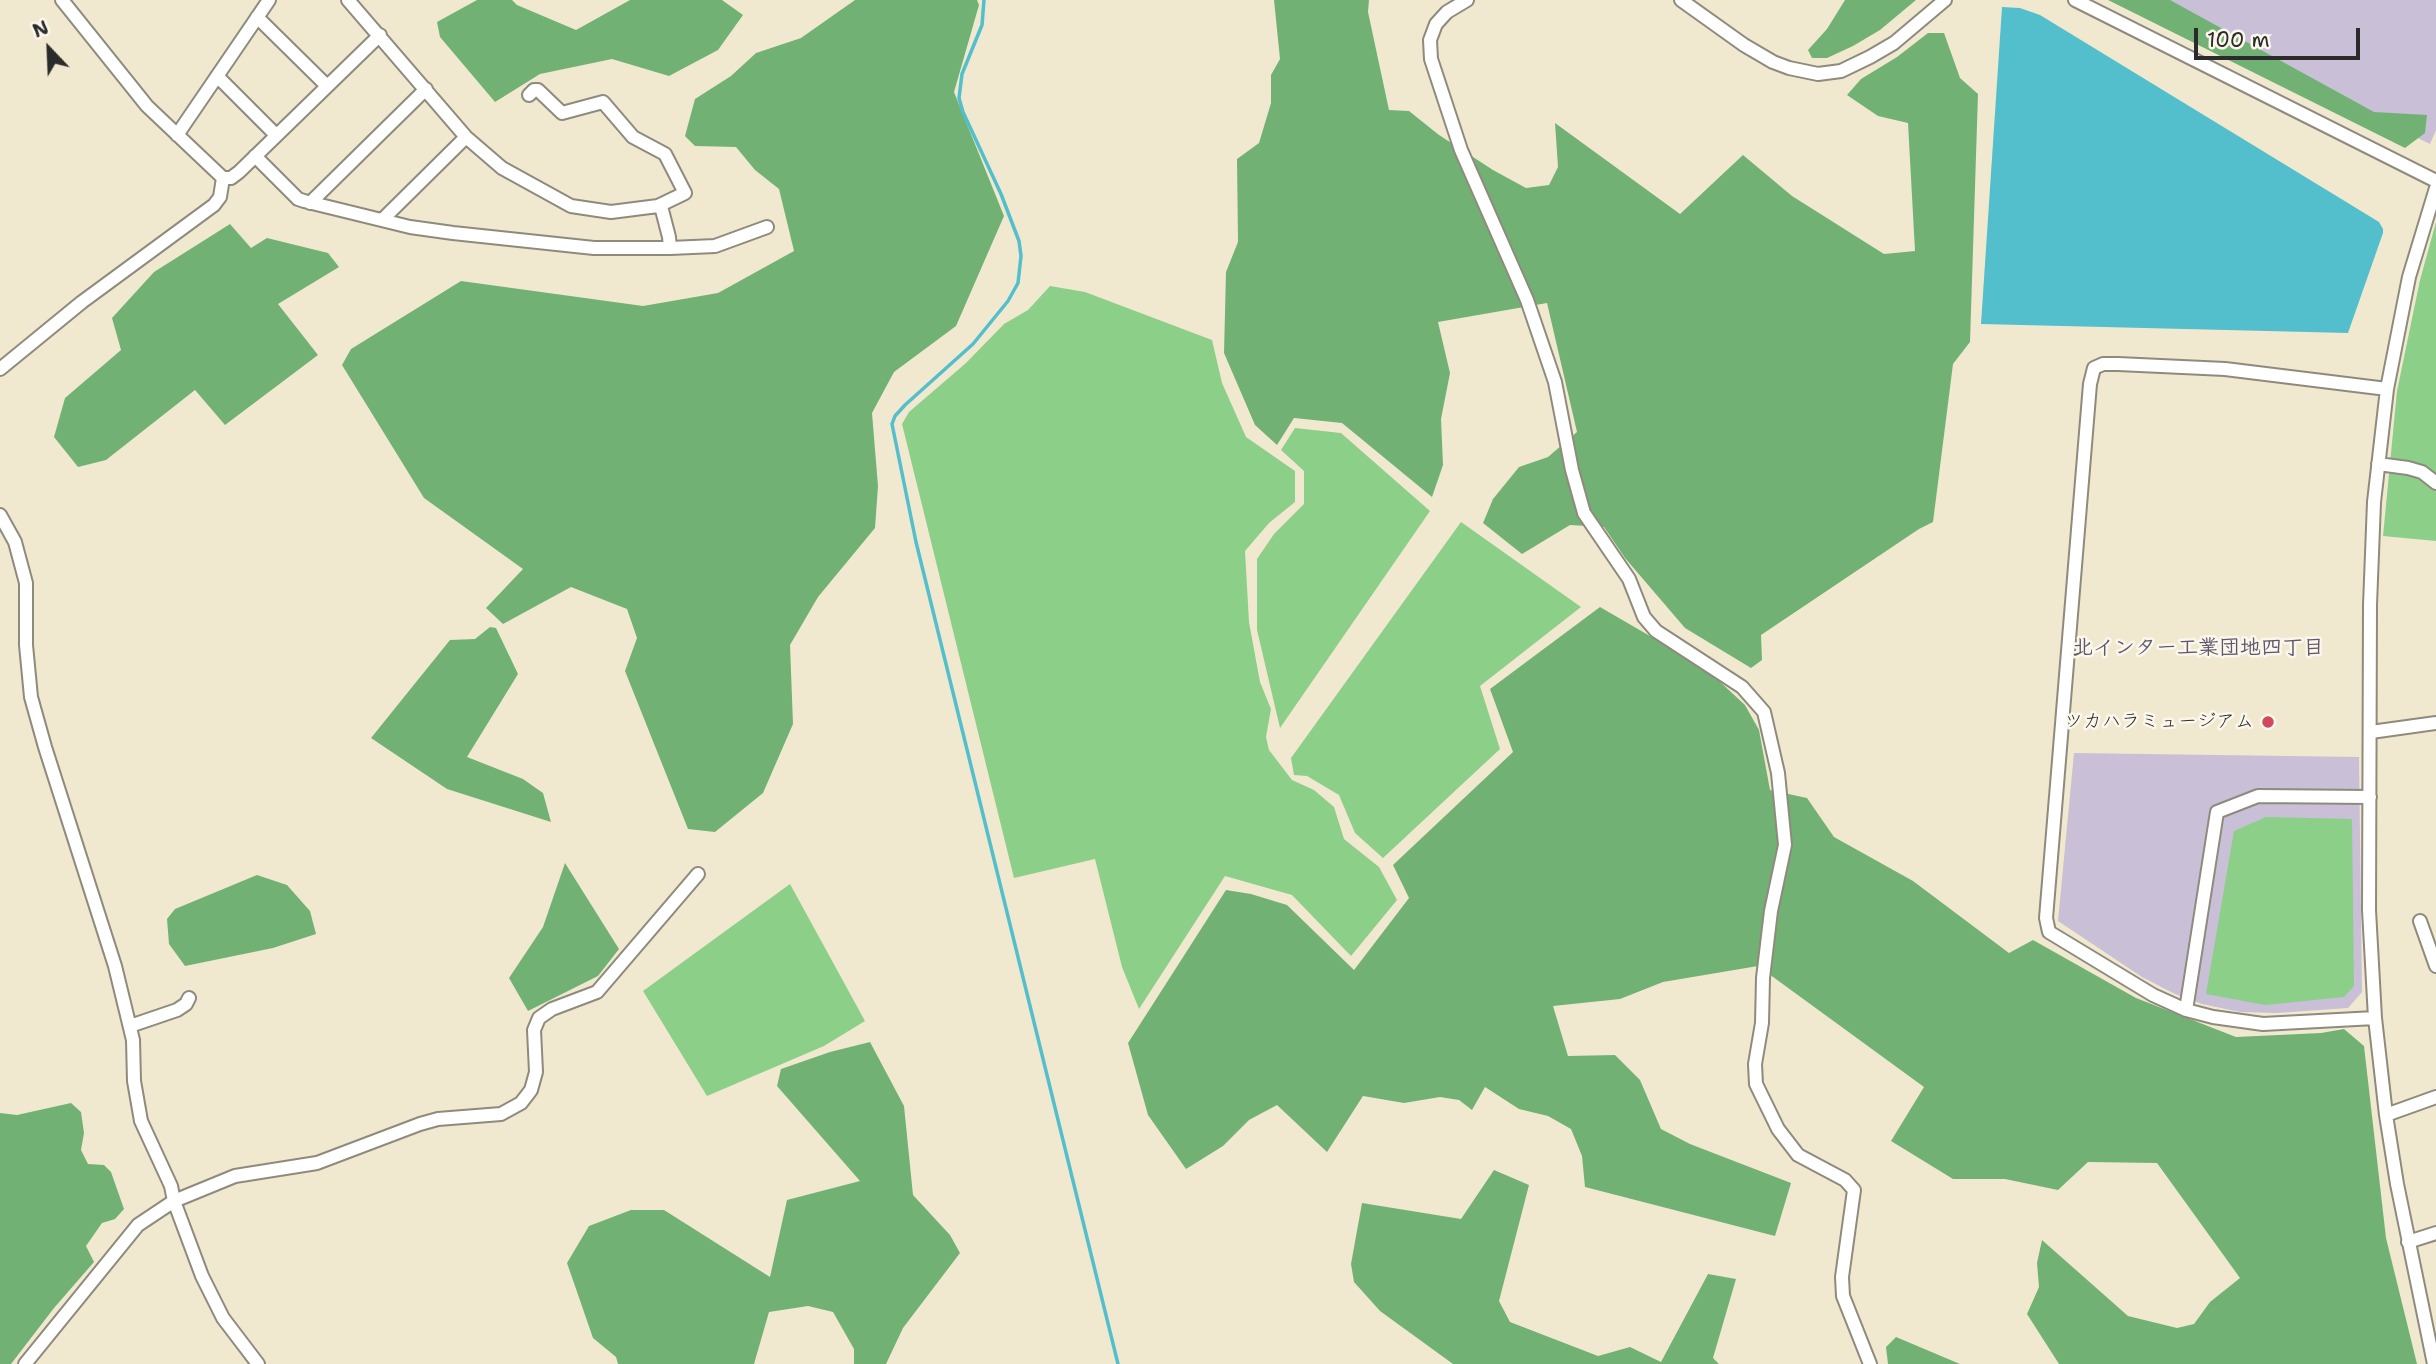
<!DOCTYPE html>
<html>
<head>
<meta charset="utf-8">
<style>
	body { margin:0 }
	#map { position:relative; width:2436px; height:1364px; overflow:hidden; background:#f1e9cf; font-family:"Shantell Sans",sans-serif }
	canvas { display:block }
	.north { position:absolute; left:14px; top:14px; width:70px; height:70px; -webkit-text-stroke:5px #fbf7ec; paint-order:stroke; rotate:337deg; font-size:19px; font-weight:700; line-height:28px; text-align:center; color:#2b2b2b }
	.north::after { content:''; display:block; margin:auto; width:24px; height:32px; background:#2b2b2b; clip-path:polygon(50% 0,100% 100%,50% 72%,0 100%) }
	.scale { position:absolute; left:2194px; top:28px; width:166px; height:32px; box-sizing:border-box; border:4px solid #2b2b2b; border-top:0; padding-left:9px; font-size:21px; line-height:24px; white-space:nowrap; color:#2b2b2b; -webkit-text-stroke:5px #fbf7ec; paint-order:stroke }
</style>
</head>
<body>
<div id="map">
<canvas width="2436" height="1364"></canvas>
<div class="north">N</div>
<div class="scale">100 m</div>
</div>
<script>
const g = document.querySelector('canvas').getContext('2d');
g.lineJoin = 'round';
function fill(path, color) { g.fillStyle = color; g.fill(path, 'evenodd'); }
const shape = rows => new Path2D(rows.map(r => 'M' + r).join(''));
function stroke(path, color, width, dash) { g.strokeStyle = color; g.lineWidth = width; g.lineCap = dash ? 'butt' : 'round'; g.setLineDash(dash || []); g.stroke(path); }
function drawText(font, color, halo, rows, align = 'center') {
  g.font = font + ' "Shantell Sans","Klee One",sans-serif'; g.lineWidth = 5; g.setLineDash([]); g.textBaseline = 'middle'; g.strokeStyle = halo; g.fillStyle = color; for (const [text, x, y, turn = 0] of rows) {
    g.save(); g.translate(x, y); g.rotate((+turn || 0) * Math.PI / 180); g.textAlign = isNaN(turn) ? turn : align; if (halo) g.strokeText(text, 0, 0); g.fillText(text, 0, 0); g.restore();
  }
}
const industrial = shape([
	[2132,0,2436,0,2436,130,2430,144],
	[2074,753,2359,757,2362,992,2348,1008,2277,1013,2240,1012,2202,1004,2175,994,2142,977,2058,921]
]);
const green = shape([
	[2436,222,2436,541,2383,536,2397,391,2420,280],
	[1050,286,1085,292,1212,340,1222,383,1246,437,1295,471,1295,502,1269,523,1245,551,1249,622,1260,682,1271,709,1266,737,1269,750,1292,780,1314,790,1334,807,1344,839,1379,867,1397,900,1351,956,1292,895,1225,876,1139,1009,1122,967,1095,859,1014,878,902,424,909,412,966,363,1004,324,1028,310],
	[1295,428,1341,433,1430,511,1280,728,1257,630,1257,559,1274,534,1304,504,1304,471,1281,450],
	[1461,522,1581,607,1480,686,1500,749,1383,858,1355,833,1339,795,1307,776,1294,775,1291,758],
	[2266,817,2352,819,2354,986,2344,997,2265,1005,2206,994,2234,831],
	[790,884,865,1021,824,1046,707,1096,643,991]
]);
const forest = shape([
	[477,0,512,0,517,5,576,30,630,0,722,0,743,15,718,50,669,76,612,59,540,74,495,102,440,37,437,22],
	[855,0,977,0,979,5,954,92,1004,216,956,326,894,372,872,413,878,486,875,528,818,597,790,645,793,724,763,793,715,832,688,829,625,671,637,638,627,609,571,587,503,624,486,608,523,569,424,498,342,365,351,349,461,281,643,306,718,293,794,251,779,189,755,170,736,147,695,146,685,136,695,99,731,76,756,53,801,38],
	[1274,0,1369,0,1368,12,1389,110,1409,111,1439,135,1493,170,1526,188,1549,185,1558,167,1555,123,1680,214,1743,155,1792,196,1884,254,1915,251,1908,123,1878,116,1847,95,1861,79,1897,57,1928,33,1944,33,1960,78,1978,94,1970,342,1953,364,1933,522,1919,529,1761,635,1762,660,1751,668,1685,628,1625,558,1604,527,1570,525,1522,554,1483,523,1493,499,1519,467,1548,457,1577,432,1547,303,1438,322,1450,373,1441,419,1443,465,1432,497,1342,423,1294,418,1277,445,1255,425,1224,353,1226,272,1238,242,1237,159,1259,143,1271,103,1271,75,1280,59],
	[1845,0,1916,0,1880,30,1853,46,1827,58,1812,58,1808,50,1827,29],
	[2108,0,2170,0,2374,112,2427,115,2425,133,2405,148],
	[230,224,251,248,267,238,328,253,339,267,278,304,318,355,225,425,195,390,106,460,78,467,54,437,65,398,121,350,112,318,154,272],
	[1600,607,1705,668,1745,705,1759,730,1770,790,1807,798,1834,837,1913,881,2009,953,2033,940,2136,998,2236,1037,2321,1033,2344,1029,2364,1046,2386,1238,2417,1364,2059,1364,2027,1314,2039,1287,2037,1263,2042,1240,2128,1316,2177,1328,2194,1324,2210,1302,2240,1278,2157,1163,2088,1162,2058,1190,2005,1179,1953,1179,1891,1141,1924,1087,1758,966,1663,982,1620,999,1553,1006,1568,1056,1615,1055,1640,1080,1661,1129,1690,1144,1791,1183,1775,1236,1585,1187,1582,1156,1571,1129,1548,1116,1519,1109,1485,1087,1472,1110,1459,1100,1440,1097,1404,1103,1363,1096,1327,1152,1277,1105,1249,1120,1223,1146,1186,1169,1148,1115,1128,1043,1226,890,1251,894,1287,905,1354,970,1409,898,1393,865,1513,752,1490,689],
	[490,627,496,628,518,674,467,757,523,779,543,793,551,822,447,789,371,738,450,640,475,639],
	[565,863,619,949,598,976,528,1011,509,978,543,927],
	[257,875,287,885,310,911,316,934,273,948,185,966,169,944,167,919,175,909],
	[870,1042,904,1106,913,1195,950,1235,960,1253,903,1328,886,1364,854,1364,854,1349,833,1312,808,1306,769,1312,754,1364,618,1364,616,1357,593,1338,567,1263,589,1226,631,1210,664,1210,770,1277,787,1200,860,1181,777,1086,781,1069,830,1052],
	[71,1103,81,1112,84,1133,81,1150,88,1164,104,1165,111,1172,124,1209,115,1219,102,1223,86,1246,94,1262,54,1308,11,1364,0,1364,0,1113,17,1115],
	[1494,1170,1529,1185,1499,1301,1510,1322,1598,1356,1630,1347,1661,1362,1708,1274,1736,1279,1713,1358,1719,1364,1453,1364,1380,1311,1354,1282,1351,1264,1362,1203,1461,1219],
	[1896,1337,1960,1364,1888,1364,1886,1347]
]);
const water = shape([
	[2002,7,2020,8,2040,15,2379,222,2383,229,2383,233,2348,333,1981,324]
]);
const stream = shape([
	[984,0,982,25,962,74,959,98,963,112,1001,194,1019,241,1021,256,1018,283,1008,301,973,344,905,405,895,416,892,424,916,542,1118,1364]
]);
const minor = shape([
	[62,0,147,106,223,178],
	[348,0,466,137,502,168,571,206,611,212,658,206,662,210,669,237,670,248],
	[1467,0,1447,12,1436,24,1430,40,1431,59,1461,150,1527,300,1555,382,1572,470,1584,513,1629,579,1644,617,1656,631,1742,687,1764,712,1778,773,1785,845,1771,911,1763,978,1762,1023,1755,1064,1756,1084,1778,1129,1798,1155,1845,1180,1854,1190,1842,1277,1843,1296,1870,1364],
	[1681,0,1744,45,1773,62,1789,68,1818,74,1841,71,1870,57,1894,43,1945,0],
	[2075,0,2436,181],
	[257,17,326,85],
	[217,76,276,135],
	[529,95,534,90,538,90,562,113,603,102,633,137,665,154,685,193,658,206],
	[177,135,269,0],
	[255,156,298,199,304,201,410,227,453,233,594,248,670,248,715,246,767,227],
	[223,178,231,178,239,172,380,35],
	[310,203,426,89],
	[382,220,466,137],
	[0,369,82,302,214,205,220,197,223,178],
	[2378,464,2408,468,2422,472,2436,483],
	[0,515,15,542,26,583,26,645,31,697,45,747,115,966,133,1040,134,1081,141,1121,171,1186,174,1201,202,1276,223,1318,258,1364],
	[2371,732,2436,723],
	[2420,921,2436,966],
	[2186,1010,2217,812,2258,796,2370,797],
	[2375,1018,2263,1024,2213,1017,2186,1010,2153,995,2049,932,2046,918,2090,384,2094,368,2103,364,2118,364,2225,369,2387,389],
	[130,1026,177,1010,186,1004,189,998],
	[2386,1115,2436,1097],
	[2408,1242,2436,1233],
	[25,1364,138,1225,174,1201,235,1176,317,1163,420,1124,438,1119,501,1114,521,1103,531,1090,536,1072,534,1030,539,1018,552,1009,597,992,698,874],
	[2434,1364,2397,1184,2386,1115,2375,1018,2369,910,2370,605,2374,502,2387,389,2409,277,2436,188]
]);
const markers = [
	[2268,722,7,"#d1495b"]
];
const poiNames = [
	["ツカハラミュージアム",2254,722]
];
const neighbourhoodNames = [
	["北インター工業団地四丁目",2198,649]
];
fill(industrial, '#c9bfd7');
fill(green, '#8ccf88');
fill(forest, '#71b274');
fill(water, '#53bfcc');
stroke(stream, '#53bfcc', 3.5);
stroke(minor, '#8e8a7d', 16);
stroke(minor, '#fff', 12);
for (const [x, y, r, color] of markers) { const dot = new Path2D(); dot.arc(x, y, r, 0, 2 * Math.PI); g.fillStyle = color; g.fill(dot); stroke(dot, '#fbf7ec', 2.5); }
drawText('19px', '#2b2b2b', '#fbf7ec', poiNames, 'right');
drawText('bold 21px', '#60576b', '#fbf7ec', neighbourhoodNames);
</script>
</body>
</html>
